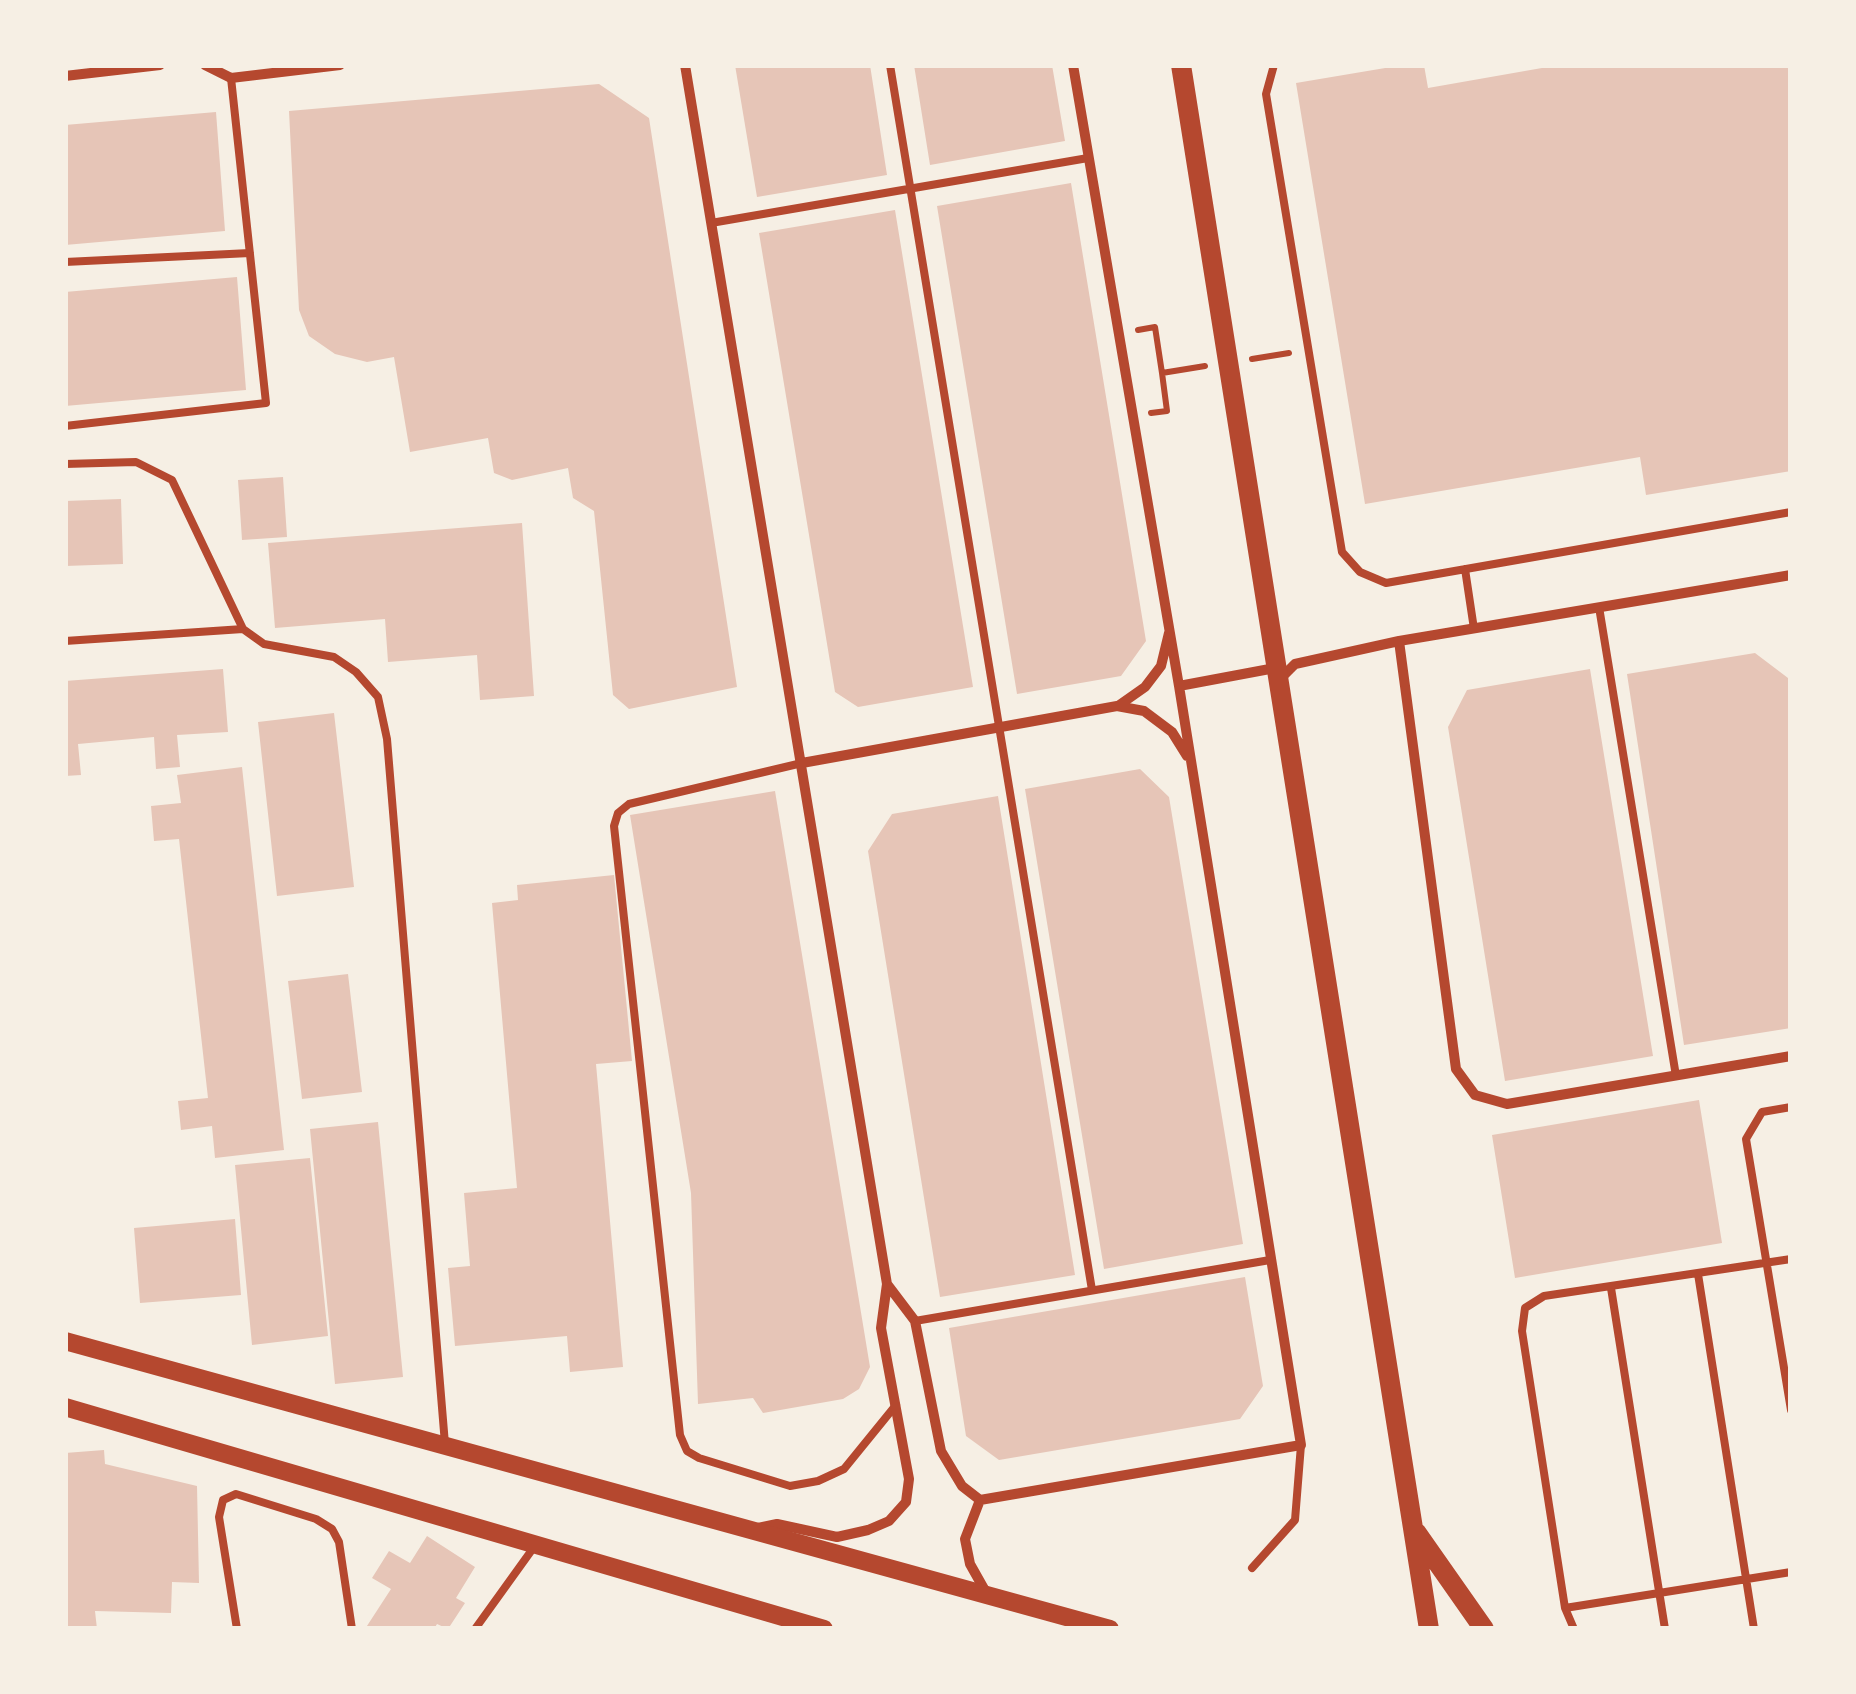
<!DOCTYPE html>
<html>
<head>
<meta charset="utf-8">
<style>
	body { margin:0 }
	#map { position:relative; width:1856px; height:1694px; overflow:hidden; background:#f6efe4; font-family:"Public Sans",sans-serif }
	canvas { display:block }
	.frame { position:absolute; inset:0; border:68px solid #f6efe4; pointer-events:none }
</style>
</head>
<body>
<div id="map">
<canvas width="1856" height="1694"></canvas>
<div class="frame"></div>
</div>
<script>
const g = document.querySelector('canvas').getContext('2d');
g.lineJoin = 'round';
function fill(path, color) { g.fillStyle = color; g.fill(path, 'evenodd'); }
const shape = rows => new Path2D(rows.map(r => 'M' + r).join(''));
function stroke(path, color, width, dash) { g.strokeStyle = color; g.lineWidth = width; g.lineCap = dash ? 'butt' : 'round'; g.setLineDash(dash || []); g.stroke(path); }
const building = shape([
	[735,65,870,65,887,175,757,197],
	[914,65,1052,65,1065,141,930,165],
	[1403,65,1424,65,1428,88,1559,65,1791,65,1791,471,1646,495,1640,457,1365,504,1296,83],
	[599,84,649,118,737,687,629,709,613,695,594,511,573,498,568,468,512,480,494,473,488,438,410,452,394,357,367,362,335,354,309,336,299,310,289,111],
	[216,112,225,231,65,245,65,125],
	[1071,183,1146,641,1121,676,1017,694,937,206],
	[895,210,973,687,858,707,835,692,759,233],
	[237,277,246,390,65,406,65,292],
	[283,477,287,537,242,540,238,480],
	[121,499,123,564,65,566,65,501],
	[522,523,534,696,480,700,477,655,388,662,385,619,275,628,268,543],
	[1755,653,1788,678,1791,695,1791,1028,1684,1045,1627,674],
	[223,669,228,732,177,735,180,767,156,769,154,737,78,744,81,775,65,776,65,681],
	[1590,669,1653,1056,1505,1081,1448,727,1467,690],
	[334,713,354,887,277,896,258,722],
	[242,767,284,1150,215,1158,212,1126,181,1130,178,1101,208,1098,179,839,154,841,151,806,181,803,177,775],
	[1140,769,1169,797,1243,1244,1104,1269,1025,789],
	[775,791,870,1367,859,1389,843,1399,763,1413,753,1398,698,1404,691,1193,630,815],
	[998,796,1075,1275,940,1297,868,851,892,814],
	[614,875,632,1061,596,1064,623,1367,570,1372,567,1336,455,1346,448,1268,470,1266,464,1193,517,1188,492,903,518,900,517,885],
	[348,974,362,1092,302,1099,288,981],
	[1699,1100,1722,1243,1515,1278,1492,1135],
	[378,1122,403,1377,335,1384,310,1129],
	[310,1158,328,1336,252,1345,235,1165],
	[235,1219,241,1295,140,1303,134,1228],
	[1245,1277,1263,1386,1240,1419,999,1460,966,1436,949,1328],
	[104,1450,105,1464,197,1486,199,1583,172,1582,171,1613,95,1611,97,1629,65,1629,65,1453],
	[427,1536,475,1567,456,1598,465,1603,448,1629,437,1624,434,1629,365,1629,391,1589,372,1578,389,1551,410,1563]
]);
const path = shape([
	[1138,330,1155,327,1162,373,1167,411,1151,413],
	[1252,359,1289,353],
	[1162,373,1205,366]
]);
const service = shape([
	[890,65,1092,1290],
	[1274,65,1266,94,1342,552,1360,572,1386,583,1791,512],
	[711,223,1088,158],
	[65,262,250,253],
	[65,426,266,403,231,78],
	[65,464,136,462,172,480,243,629],
	[1465,569,1474,629],
	[1599,607,1676,1076],
	[65,641,243,629,264,644,334,657,356,672,378,697,387,739,445,1444],
	[802,763,629,804,618,813,614,826,680,1435,687,1451,699,1458,790,1486,818,1481,844,1469,896,1405],
	[1791,1107,1762,1112,1746,1139,1791,1410],
	[1791,1259,1544,1296,1525,1308,1522,1331,1565,1608,1791,1572],
	[1698,1274,1754,1629],
	[1611,1288,1665,1629],
	[915,1321,1270,1260],
	[1252,1568,1295,1520,1301,1445],
	[1565,1608,1574,1629],
	[237,1629,219,1517,223,1500,236,1494,316,1519,332,1529,339,1542,352,1629],
	[475,1629,534,1547]
]);
const minor = shape([
	[205,65,231,78,340,65],
	[685,65,887,1284,881,1328,909,1479,906,1502,889,1521,868,1530,837,1537,777,1524,758,1528],
	[65,76,160,65],
	[1399,641,1456,1069,1475,1095,1507,1104,1791,1056],
	[1281,678,1295,664,1399,641,1791,575],
	[1179,686,1275,668],
	[1118,706,1145,687,1161,666,1169,633],
	[802,763,1117,706,1144,711,1172,732,1187,756],
	[887,1284,915,1321,941,1451,962,1486,980,1500,1301,1445,1179,686,1073,65],
	[980,1500,965,1539,970,1564,988,1596]
]);
const tertiary = shape([
	[65,1341,1110,1629],
	[65,1407,824,1629]
]);
const secondary = shape([
	[1181,65,1429,1629],
	[1416,1532,1484,1629]
]);
fill(building, '#e6c5b7');
stroke(path, '#b5482f', 6);
stroke(service, '#b5482f', 8);
stroke(minor, '#b5482f', 10);
stroke(tertiary, '#b5482f', 18);
stroke(secondary, '#b5482f', 20);
</script>
</body>
</html>
